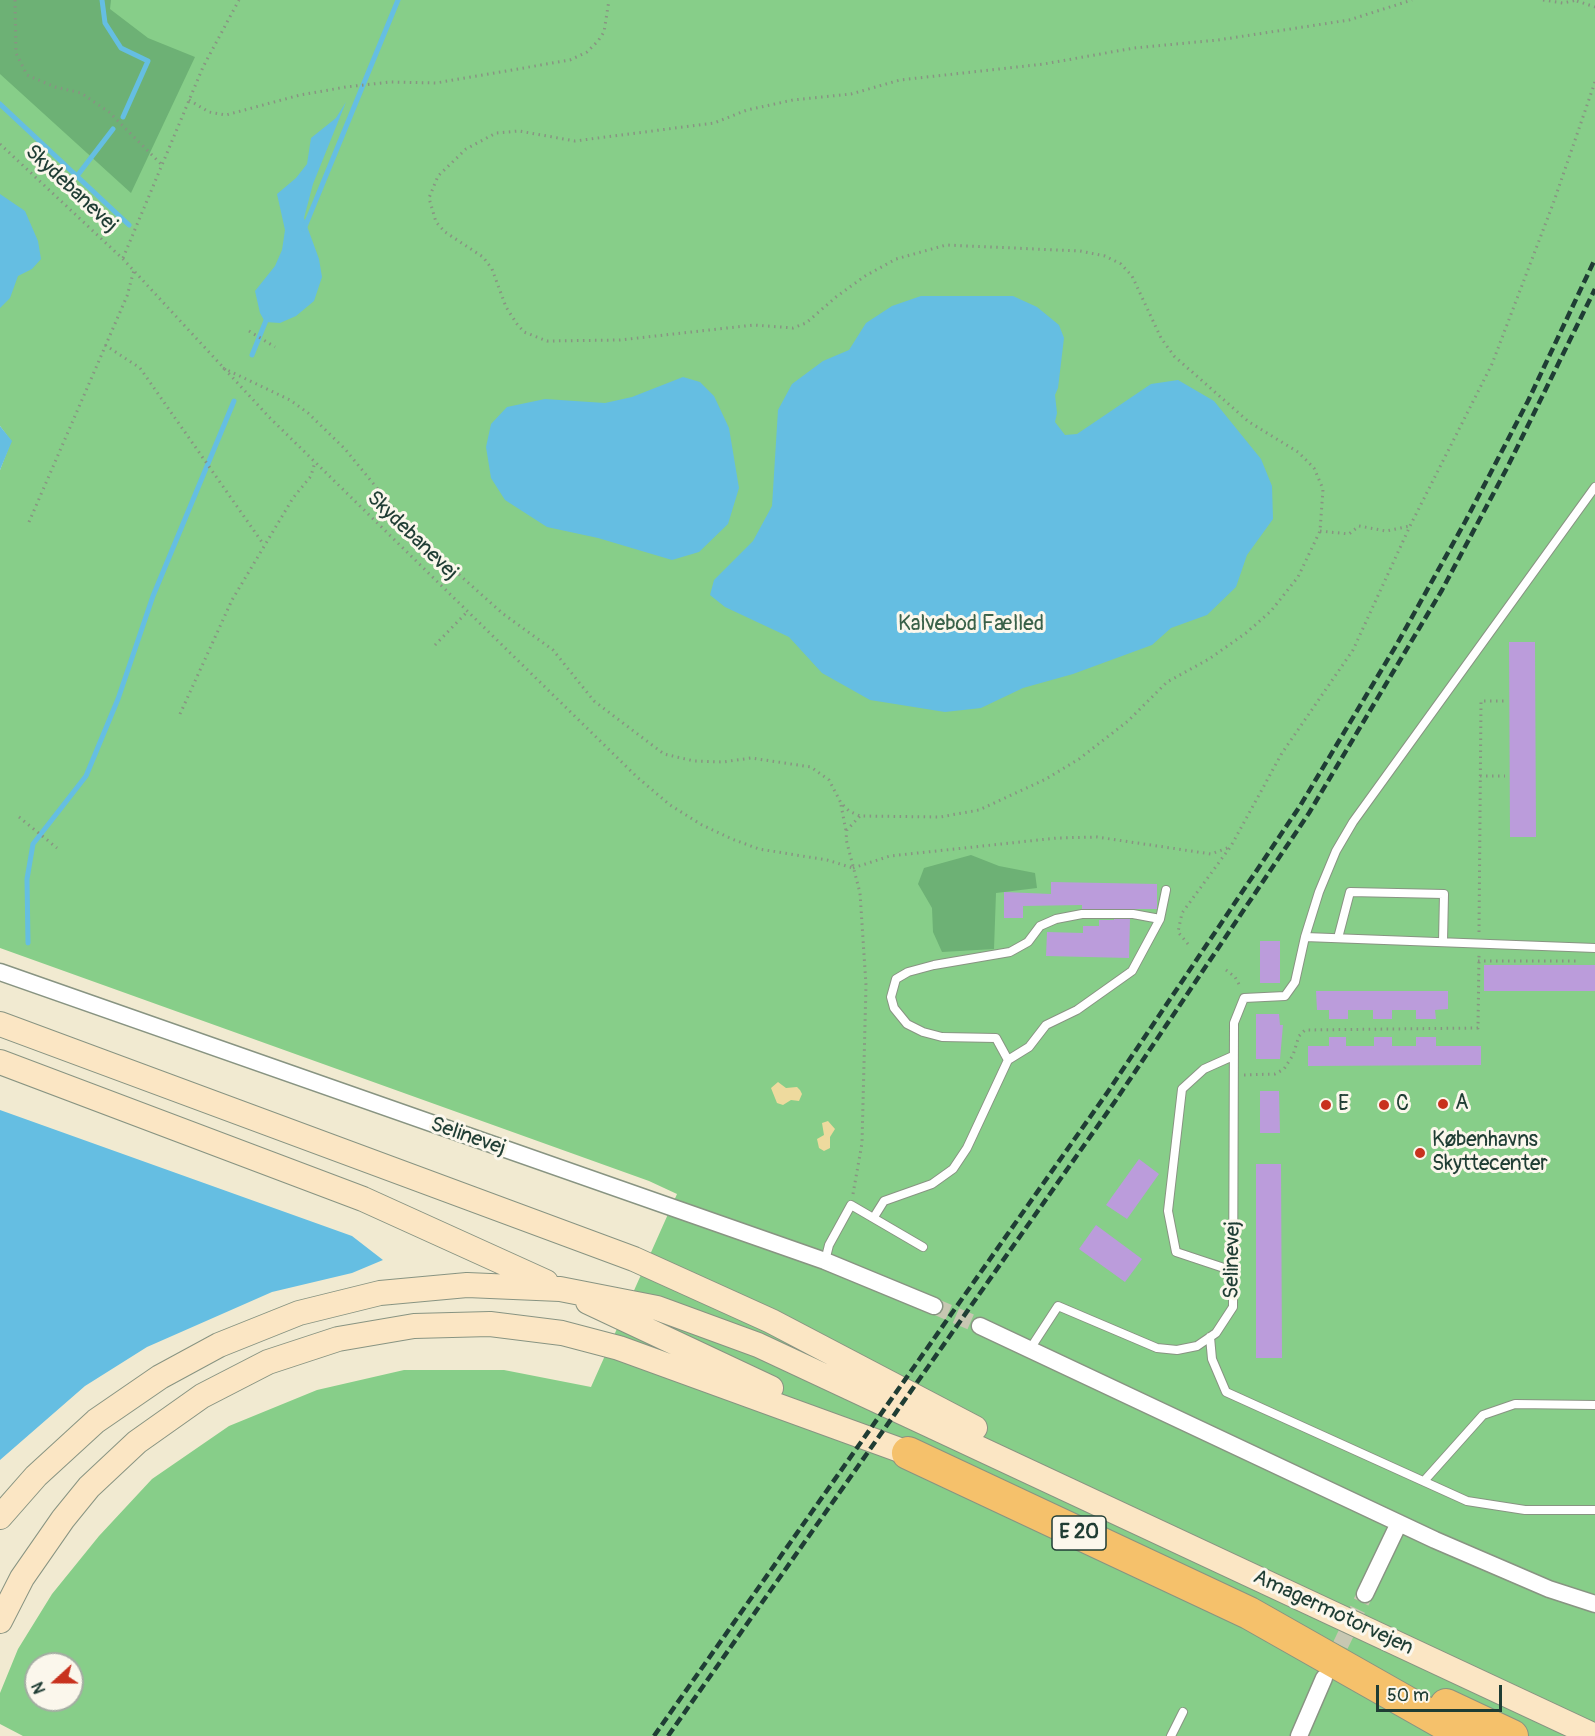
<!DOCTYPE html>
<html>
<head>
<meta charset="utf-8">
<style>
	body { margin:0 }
	#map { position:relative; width:1595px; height:1736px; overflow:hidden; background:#f1ead1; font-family:Pangolin,sans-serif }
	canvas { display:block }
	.north { position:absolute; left:24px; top:1652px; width:60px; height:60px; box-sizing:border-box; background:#fbf7ec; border:2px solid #a3ada2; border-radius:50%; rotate:249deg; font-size:16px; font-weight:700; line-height:24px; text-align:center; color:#1f3d34 }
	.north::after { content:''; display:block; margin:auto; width:21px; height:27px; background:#c8321e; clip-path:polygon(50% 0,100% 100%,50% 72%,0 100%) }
	.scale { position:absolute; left:1376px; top:1685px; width:126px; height:27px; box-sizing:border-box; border:3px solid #1f3d34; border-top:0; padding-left:8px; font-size:18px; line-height:21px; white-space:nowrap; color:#1f3d34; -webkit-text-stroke:4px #fbf7ec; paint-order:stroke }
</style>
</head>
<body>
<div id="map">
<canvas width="1595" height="1736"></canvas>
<div class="north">N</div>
<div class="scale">50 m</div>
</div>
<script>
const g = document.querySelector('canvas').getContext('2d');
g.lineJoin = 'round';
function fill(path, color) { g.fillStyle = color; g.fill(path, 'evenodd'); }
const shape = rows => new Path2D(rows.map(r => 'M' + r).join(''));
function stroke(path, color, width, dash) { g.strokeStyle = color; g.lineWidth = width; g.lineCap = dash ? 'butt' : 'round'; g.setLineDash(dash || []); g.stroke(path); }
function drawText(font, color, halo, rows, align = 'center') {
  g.font = font + ' Pangolin,sans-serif'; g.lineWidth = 6; g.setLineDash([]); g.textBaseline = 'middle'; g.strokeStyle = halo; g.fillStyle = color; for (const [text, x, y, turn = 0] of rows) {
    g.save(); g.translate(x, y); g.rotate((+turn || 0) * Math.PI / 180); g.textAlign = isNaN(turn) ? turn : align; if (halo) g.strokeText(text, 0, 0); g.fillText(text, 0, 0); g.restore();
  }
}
const green = shape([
	[0,0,1595,0,1595,1736,23,1736,0,1724,0,1693,18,1649,52,1594,99,1536,152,1479,229,1426,317,1390,404,1370,504,1370,591,1387,677,1194,649,1181,0,948,0,470,11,441,0,426],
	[36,1664,72,1664,72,1700,36,1700]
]);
const forest = shape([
	[0,0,111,0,110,9,148,38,195,57,131,193,0,74],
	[971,855,999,866,1035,873,1037,888,996,893,994,949,942,952,933,932,932,908,918,884,924,868]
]);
const sand = shape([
	[778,1082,786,1088,797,1087,800,1090,802,1094,799,1101,791,1100,783,1105,777,1103,771,1088],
	[828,1121,835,1129,830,1137,830,1148,824,1151,819,1148,817,1139,824,1135,822,1123]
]);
const water = shape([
	[346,102,313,184,304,218,319,259,322,277,314,301,296,316,280,323,265,322,260,313,255,291,275,266,282,250,285,230,277,194,296,178,307,164,311,138,336,118],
	[0,194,25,211,38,241,41,259,32,269,18,276,10,298,0,308],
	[921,296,1013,296,1037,307,1059,325,1064,338,1058,388,1055,395,1057,413,1055,422,1065,435,1077,434,1151,384,1178,380,1214,401,1261,459,1272,486,1273,519,1247,555,1236,587,1207,615,1171,628,1152,645,1073,674,1023,688,981,708,945,712,870,700,822,673,789,637,725,607,710,595,714,580,753,541,772,506,778,410,792,384,823,361,849,350,866,323,892,306],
	[683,377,700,382,714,396,729,428,739,488,728,524,699,552,672,560,598,538,547,527,505,500,491,478,486,447,491,424,507,407,545,399,605,403,632,397],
	[0,426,12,441,0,470],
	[0,1110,352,1236,383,1260,352,1273,272,1292,147,1347,85,1386,0,1460]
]);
const stream = shape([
	[102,0,105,23,121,48,148,61,123,117],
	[0,104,129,225],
	[77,176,113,129],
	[304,229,398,0],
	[252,355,267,318],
	[28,943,27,879,33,844,86,776,118,699,153,596,234,401]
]);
const building = shape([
	[1509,642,1535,642,1536,837,1510,837],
	[1051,882,1157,884,1157,909,1082,909,1082,905,1023,906,1023,918,1004,918,1004,892,1051,894],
	[1114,917,1130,918,1129,958,1046,956,1047,932,1083,933,1083,926,1099,926,1099,920,1114,920],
	[1260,941,1280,941,1280,983,1260,983],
	[1484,965,1595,965,1595,991,1484,991],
	[1316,991,1448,991,1448,1009,1435,1010,1436,1019,1416,1019,1416,1010,1392,1010,1392,1019,1373,1019,1373,1010,1348,1010,1348,1019,1329,1019,1329,1010,1317,1010],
	[1256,1014,1279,1014,1280,1025,1283,1025,1280,1059,1256,1059],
	[1329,1037,1346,1037,1346,1046,1374,1046,1374,1037,1392,1037,1392,1046,1416,1046,1416,1037,1436,1037,1436,1046,1481,1046,1481,1065,1308,1066,1308,1046,1329,1046],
	[1260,1091,1279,1091,1280,1133,1260,1133],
	[1139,1159,1159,1174,1127,1219,1106,1205],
	[1256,1164,1281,1164,1282,1358,1256,1358],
	[1096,1225,1142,1259,1125,1282,1079,1249]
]);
const streetTunnel = shape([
	[934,1306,980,1326],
	[1330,1667,1365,1594]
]);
const path = shape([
	[15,0,16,53,27,75,55,87,81,93,109,112,162,165],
	[1543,0,1563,3,1577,0],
	[1577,1,1595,7],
	[189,100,209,112,226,115,300,95,346,87,390,82,436,83,570,60,587,52,598,41,604,32,609,0],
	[0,144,123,259,269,417,637,777,670,805,702,825,732,839,759,849,827,860,853,868],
	[123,258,203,67,239,0],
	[249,331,275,347],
	[105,345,140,368,264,545],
	[223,368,290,400,308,413,345,449,417,537,502,613,553,650,594,701,664,754,694,761,723,762,751,758,811,767,829,780,841,803,849,811,860,816,940,817,979,810,1046,779,1079,759,1128,721,1167,682,1209,659,1246,633,1271,611,1298,577,1320,531,1323,489,1314,468,1298,452,1249,422,1174,356,1161,338,1132,276,1121,264,1105,256,1080,251,946,245,896,259,865,276,836,297,806,323,793,328,754,325,620,340,547,341,524,332,517,324,506,307,492,269,483,257,445,232,436,222,429,198,438,176,466,149,496,133,519,131,575,141,714,123,747,110,793,100,851,94,900,80,1044,64,1134,48,1218,40,1310,26,1349,20,1412,0],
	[29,522,127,296,134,270],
	[1320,531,1349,534,1359,526,1386,531,1410,526],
	[435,645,468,611],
	[180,714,232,600,293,498,311,476,315,462],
	[1480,776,1505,776],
	[841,805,846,831],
	[19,817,57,848],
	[853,868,890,856,1057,838,1097,837,1211,854,1230,847],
	[1479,932,1481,701,1505,701],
	[1188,944,1178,932,1182,913,1231,846,1282,753,1353,650,1410,526,1492,364,1553,204,1595,82],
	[1478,961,1576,961],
	[1226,970,1235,977,1241,988],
	[1244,1075,1275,1074,1284,1069,1293,1055,1299,1036,1305,1030,1478,1028,1479,954],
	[853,1194,862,1143,866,985,860,893,846,839,847,830,860,816]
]);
const lane = shape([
	[1305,937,1595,948],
	[1338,938,1350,892,1444,894,1443,942],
	[1008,1060,996,1038,942,1037,923,1032,907,1024,894,1008,891,997,896,979,908,972,934,965,1010,952,1028,942,1040,926,1056,919,1082,914,1133,914,1160,919],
	[874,1217,884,1201,932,1184,953,1169,967,1148,1008,1060,1029,1047,1046,1025,1077,1010,1132,971,1160,919,1166,890],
	[825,1261,829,1245,851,1205,923,1247],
	[1233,1271,1176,1252,1168,1211,1182,1089,1204,1069,1233,1056],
	[1210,1337,1212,1359,1226,1392,1467,1501,1525,1510,1595,1510],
	[1030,1349,1058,1306,1157,1348,1177,1350,1197,1346,1216,1333,1233,1307,1234,1023,1244,998,1285,996,1295,982,1305,937,1319,892,1336,851,1353,822,1595,487],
	[1424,1481,1483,1415,1515,1404,1595,1405],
	[1171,1736,1183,1712]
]);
const street = shape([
	[0,972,825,1261,934,1306],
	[980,1326,1435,1540,1549,1589,1595,1604],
	[1365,1594,1399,1523],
	[1299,1736,1324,1678]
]);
const secondary = shape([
	[0,1024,634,1259,771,1321,975,1428],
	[0,1062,363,1199,546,1282],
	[588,1302,771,1388],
	[0,1517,36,1476,96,1421,160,1377,219,1345,299,1313,380,1293,467,1285,560,1289,657,1308,758,1345,1595,1736],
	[0,1621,22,1578,63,1519,89,1487,137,1442,202,1396,268,1362,338,1339,414,1326,490,1324,562,1333,619,1348,908,1453]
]);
const highway = shape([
	[908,1453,1249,1613,1466,1736],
	[1446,1705,1512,1736]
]);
const rail = shape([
	[654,1736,1107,1093,1300,806,1397,644,1465,522,1528,401,1595,259],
	[668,1736,1116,1100,1309,813,1442,590,1507,468,1595,289]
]);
const markers = [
	[1443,1104,6,"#c8321e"],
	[1326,1105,6,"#c8321e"],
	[1384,1105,6,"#c8321e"],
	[1420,1153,6,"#c8321e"]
];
const shields = [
	[1079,1533,54]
];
const shieldNames = [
	["E 20",1079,1533]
];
const streetNames = [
	["Skydebanevej",71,189,43],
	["Skydebanevej",412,536,44],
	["Selinevej",468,1137,19],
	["Selinevej",1233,1260,-89],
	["Amagermotorvejen",1333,1613,25]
];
const parkNames = [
	["Kalvebod Fælled",971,625]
];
const poiNames = [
	["A",1455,1104],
	["E",1338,1105],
	["C",1396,1105],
	["Københavns",1432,1141],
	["Skyttecenter",1432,1165]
];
fill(green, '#87ce89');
fill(forest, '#6db175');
fill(sand, '#eeda9e');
fill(water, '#65bee2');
stroke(stream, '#65bee2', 5);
fill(building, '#bb9cdb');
stroke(streetTunnel, '#c7c7b2', 16, [16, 8]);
stroke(lane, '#889482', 10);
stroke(street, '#889482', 19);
stroke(secondary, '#889482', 26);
stroke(highway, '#889482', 34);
stroke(path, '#889482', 3, [1.5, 4.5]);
stroke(lane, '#fff', 8);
stroke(street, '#fff', 16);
stroke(secondary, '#fbe6c4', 24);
stroke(highway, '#f5c16b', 32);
stroke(rail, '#1f3d34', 4.5, [9, 4.5]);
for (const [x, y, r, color] of markers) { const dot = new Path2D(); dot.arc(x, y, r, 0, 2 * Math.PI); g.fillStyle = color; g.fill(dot); stroke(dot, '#fbf7ec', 2); }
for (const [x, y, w] of shields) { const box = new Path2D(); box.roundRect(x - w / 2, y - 17, w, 34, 4.5); g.fillStyle = '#fbf7ec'; g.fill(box); stroke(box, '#1f3d34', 1.5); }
drawText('bold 20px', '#1f3d34', null, shieldNames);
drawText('21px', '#1f3d34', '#fbf7ec', streetNames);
drawText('21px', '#396149', '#fbf7ec', parkNames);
drawText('21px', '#1f3d34', '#fbf7ec', poiNames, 'left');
</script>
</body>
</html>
